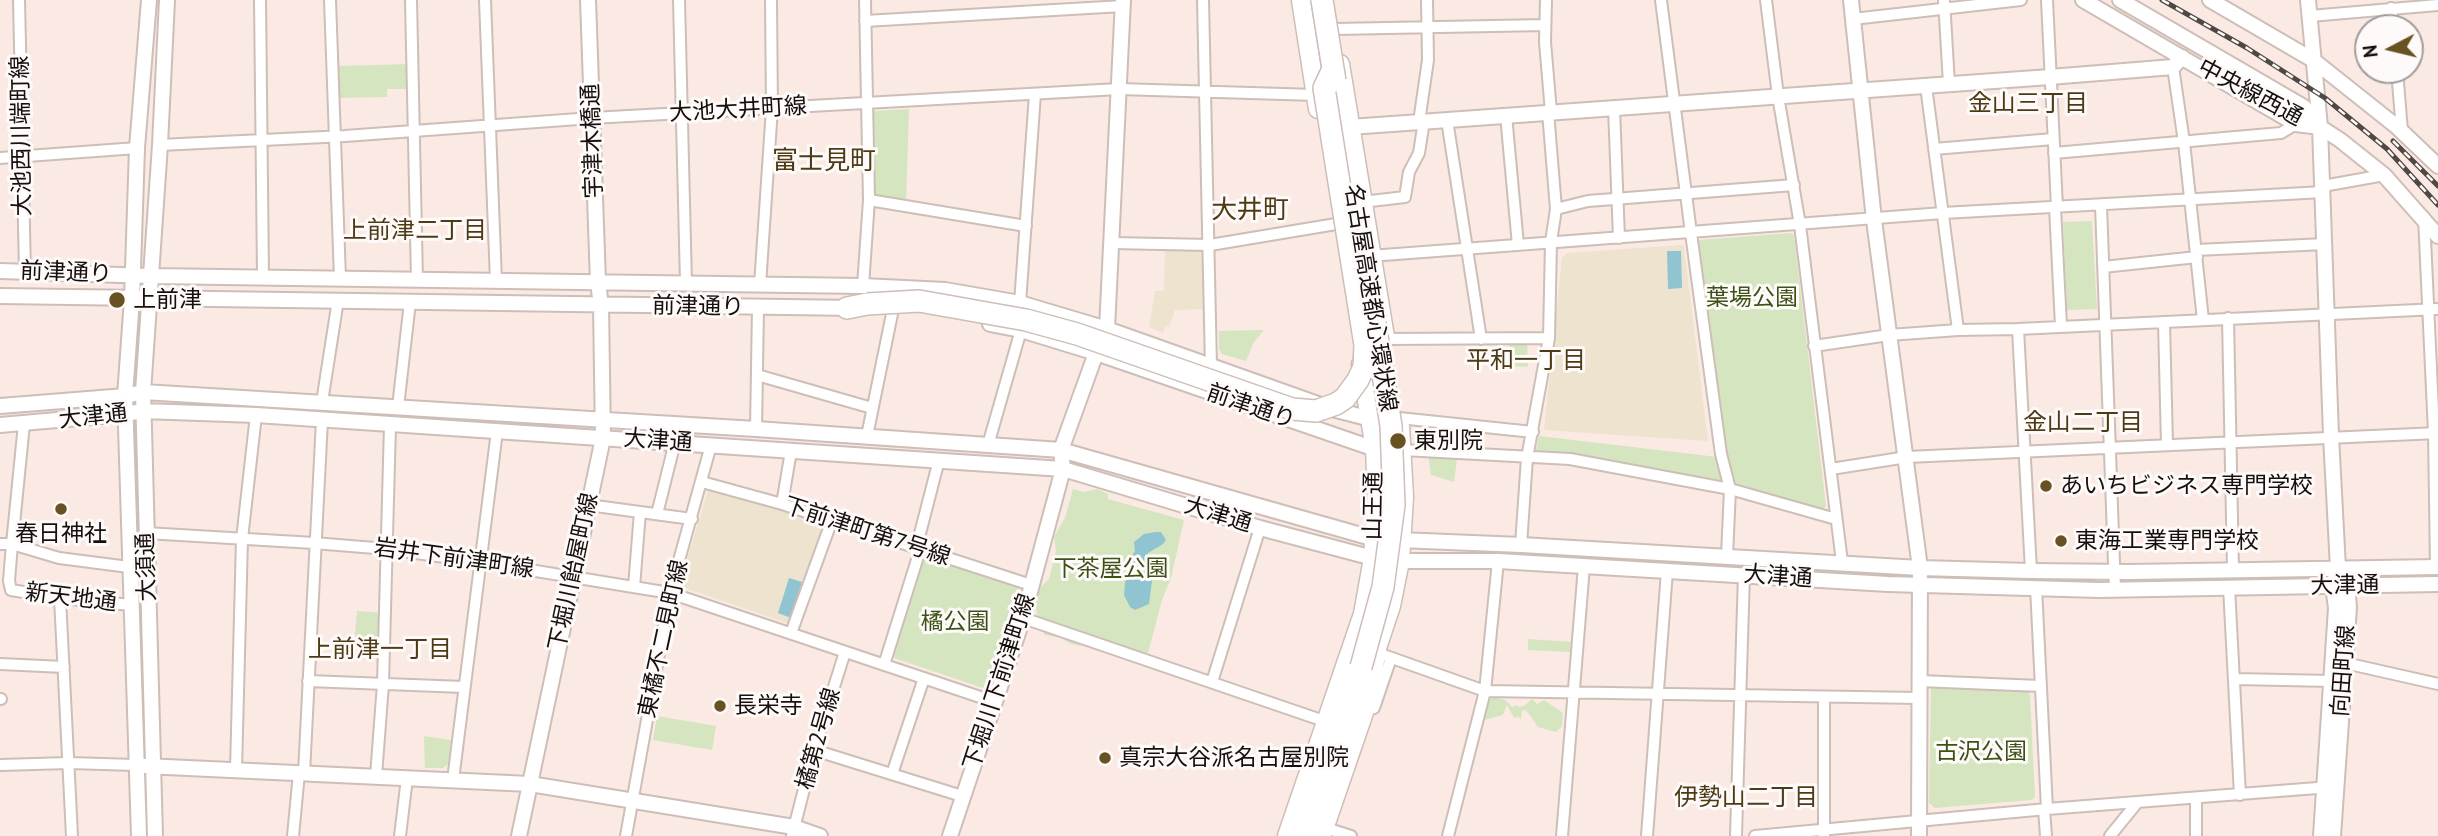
<!DOCTYPE html>
<html>
<head>
<meta charset="utf-8">
<style>
	body { margin:0 }
	#map { position:relative; width:2438px; height:836px; overflow:hidden; background:#faeae3; font-family:"PT Sans",sans-serif }
	canvas { display:block }
	.north { position:absolute; left:2354px; top:14px; width:70px; height:70px; box-sizing:border-box; background:#fefaf9; border:2px solid #a19c9b; border-radius:50%; rotate:263deg; font-size:19px; font-weight:700; line-height:28px; text-align:center; color:#15100d }
	.north::after { content:''; display:block; margin:auto; width:24px; height:32px; background:#685221; clip-path:polygon(50% 0,100% 100%,50% 72%,0 100%) }
</style>
</head>
<body>
<div id="map">
<canvas width="2438" height="836"></canvas>
<div class="north">N</div>
</div>
<script>
const g = document.querySelector('canvas').getContext('2d');
g.lineJoin = 'round';
function fill(path, color) { g.fillStyle = color; g.fill(path, 'evenodd'); }
const shape = rows => new Path2D(rows.map(r => 'M' + r).join(''));
function stroke(path, color, width, dash) { g.strokeStyle = color; g.lineWidth = width; g.lineCap = dash ? 'butt' : 'round'; g.setLineDash(dash || []); g.stroke(path); }
function drawText(font, color, halo, rows, align = 'center') {
  g.font = font + ' "PT Sans","Noto Sans JP",sans-serif'; g.lineWidth = 6; g.setLineDash([]); g.textBaseline = 'middle'; g.strokeStyle = halo; g.fillStyle = color; for (const [text, x, y, turn = 0] of rows) {
    g.save(); g.translate(x, y); g.rotate((+turn || 0) * Math.PI / 180); g.textAlign = isNaN(turn) ? turn : align; if (halo) g.strokeText(text, 0, 0); g.fillText(text, 0, 0); g.restore();
  }
}
const education = shape([
	[1682,245,1684,247,1708,441,1544,430,1562,258,1567,253],
	[1165,248,1200,249,1204,253,1205,309,1175,310,1169,327,1166,326,1163,333,1149,327,1155,291,1164,291],
	[711,489,825,522,826,525,792,621,787,623,682,587,680,582,708,491]
]);
const green = shape([
	[409,64,409,89,387,89,387,97,340,98,339,66],
	[909,109,906,204,874,196,873,113,875,111],
	[2092,221,2097,309,2067,310,2063,222],
	[1791,233,1794,235,1826,506,1821,511,1540,453,1536,450,1539,436,1726,458,1697,243,1699,240],
	[1264,330,1254,342,1246,361,1222,354,1219,349,1219,331],
	[1509,342,1527,342,1528,367,1510,366],
	[1428,454,1457,459,1454,482,1431,475],
	[1073,489,1084,492,1097,489,1108,494,1108,499,1184,520,1171,578,1162,600,1148,653,1141,651,1136,655,1071,644,1061,638,1045,635,1038,623,1036,607,1040,588,1049,579,1056,551,1054,537,1065,518],
	[927,558,1017,585,1018,589,988,686,983,688,894,658,892,654,922,560],
	[357,611,382,613,380,649,354,647],
	[1528,639,1571,642,1570,652,1528,650],
	[1931,687,2028,691,2030,695,2035,797,2031,800,1935,808,1929,803],
	[1494,697,1505,700,1512,707,1516,705,1518,707,1524,706,1532,699,1537,704,1544,700,1563,713,1562,726,1556,732,1538,727,1526,710,1522,711,1521,719,1517,717,1514,718,1507,705,1503,715,1484,720,1489,700],
	[657,716,716,726,712,750,653,740],
	[424,736,451,740,448,764,443,768,425,768]
]);
const water = shape([
	[1667,251,1681,251,1682,288,1668,289],
	[1156,532,1161,532,1166,540,1163,544,1148,553,1146,558,1152,581,1149,604,1135,610,1130,607,1124,595,1125,583,1130,570,1130,559,1135,551,1134,542,1144,534],
	[789,578,802,582,791,618,778,613]
]);
const minor = shape([
	[19,0,25,272],
	[260,0,263,276],
	[330,0,340,278],
	[411,0,417,280],
	[485,0,496,281],
	[679,0,686,283],
	[1203,0,1211,366],
	[1546,0,1545,42,1551,112],
	[1661,0,1691,233,1721,454,1730,489,1727,556],
	[1766,0,1778,96,1800,225,1842,562],
	[1944,0,1949,84],
	[2047,0,2057,207],
	[2391,8,2393,28],
	[2310,16,2438,5],
	[1853,19,2021,0],
	[865,21,1123,6],
	[1335,29,1545,25],
	[2173,67,2184,142,2203,320],
	[2397,70,2402,131],
	[1926,86,1958,330],
	[1614,108,1619,238],
	[1506,115,1518,245],
	[1447,120,1481,339],
	[1419,122,1428,60,1427,0],
	[160,145,345,136,592,118,1119,89,1316,95],
	[1934,149,2053,139],
	[2054,153,2281,133,2296,124],
	[0,158,137,148],
	[2323,186,2384,175],
	[869,200,1026,226],
	[1362,202,1405,197,1409,172,1419,153,1424,121],
	[2101,205,2115,590],
	[2055,207,2061,326],
	[1556,209,1588,201,1794,185],
	[2424,217,2434,433,2436,567],
	[1112,243,1210,245,1336,224],
	[2196,250,2325,244],
	[1370,256,1943,213,2323,192],
	[2103,267,2197,257],
	[760,285,772,108,771,0],
	[863,286,869,200,865,0],
	[1020,303,1035,94],
	[2228,318,2233,569],
	[2164,322,2167,445],
	[2018,329,2031,571],
	[1385,339,1549,338],
	[1814,346,1889,335,1958,330,2018,329,2438,309],
	[757,375,872,408],
	[322,402,338,300],
	[398,407,410,302],
	[1399,418,1533,432],
	[24,424,12,544,9,581,11,590,60,598,131,605],
	[756,429,758,308],
	[867,436,893,309],
	[988,445,1021,330],
	[1403,450,1570,459,1730,489,1836,519],
	[1831,469,1907,457,2438,433],
	[702,482,782,504,1031,585],
	[782,504,791,451],
	[588,505,692,519],
	[657,514,675,442],
	[146,533,314,543,387,549,481,562,670,593,995,702],
	[0,544,12,544,59,558,129,567],
	[1521,545,1527,458,1549,338,1551,242,1556,209,1548,112],
	[916,549,939,460],
	[634,587,640,512],
	[2036,587,2047,809],
	[2229,587,2240,795],
	[60,598,72,836],
	[1023,618,1327,722],
	[791,633,832,520],
	[1375,652,1485,691,1919,698],
	[2345,663,2438,684],
	[0,664,64,667],
	[884,665,920,550],
	[2235,679,2331,681],
	[308,681,464,687],
	[1920,681,2040,686],
	[1212,682,1260,528],
	[0,699,1,699],
	[1374,708,1391,658],
	[814,750,962,796],
	[0,765,69,763,136,765],
	[236,770,242,539,256,415],
	[304,773,322,420],
	[892,774,924,678],
	[376,776,383,684,390,425],
	[453,780,497,431],
	[2196,799,2196,836],
	[2044,809,2046,836],
	[1332,830,1351,836],
	[293,836,299,773],
	[400,836,407,778],
	[626,836,670,593,711,445],
	[792,836,814,750,845,652],
	[1448,836,1485,691,1498,561],
	[1562,836,1584,566],
	[1647,836,1667,571],
	[1736,836,1744,574],
	[1755,836,2047,809,2330,787],
	[1824,836,1824,697],
	[2110,836,2136,804]
]);
const tertiary = shape([
	[1851,0,1874,220,1920,568,1919,836],
	[2083,0,2296,124,2320,127],
	[2120,0,2304,107,2320,127,2340,140,2384,175,2438,236],
	[2210,0,2313,60,2396,126,2438,166],
	[2308,0,2320,127,2331,436,2338,568,2333,586,2336,608,2321,836],
	[1343,119,1350,127,2050,77,2173,67,2182,57],
	[0,271,151,276,863,286,945,290,1020,303,1107,329,1332,409,1371,419],
	[0,296,856,308],
	[990,324,1021,330,1096,353,1375,449],
	[0,406,125,396,143,392,756,429,1061,450,1375,539,1521,545,1920,568,2031,571,2129,572,2438,567],
	[0,425,125,414,143,411,256,415,1063,469,1260,528,1373,558,1400,561,1498,561,1888,584,2099,590,2438,584],
	[145,766,530,784,794,827,820,836],
	[139,836,125,396,132,299,137,148,149,0],
	[155,836,143,392,160,145,167,0],
	[519,836,603,438,601,306,598,282,588,0],
	[950,836,1023,618,1063,469,1061,450,1096,353,1107,329,1123,0],
	[2333,836,2349,607,2347,586,2344,580]
]);
const primary = shape([
	[1301,0,1318,109],
	[1340,64,1385,337],
	[1372,663,1391,606,1400,561,1404,497,1400,426],
	[1287,836,1363,614,1373,558,1377,496,1375,449,1361,364]
]);
const motorway = shape([
	[847,308,867,304],
	[1303,836,1361,667],
	[1320,836,1366,702,1375,652]
]);
const rail = shape([
	[2162,0,2247,48,2325,98,2387,149,2438,205],
	[2393,141,2438,186]
]);
const motorwayBridge = shape([
	[1322,0,1335,81],
	[867,304,919,301,1026,320,1077,334,1292,409,1316,411,1336,404,1345,398,1358,380,1364,367,1365,345,1324,88,1333,69],
	[1361,667,1383,587,1394,505,1391,426,1375,323]
]);
const markers = [
	[117,300,9,"#685221"],
	[1398,441,9,"#685221"],
	[2046,486,7,"#685221"],
	[61,509,7,"#685221"],
	[2061,541,7,"#685221"],
	[720,706,7,"#685221"],
	[1105,758,7,"#685221"]
];
const streetNames = [
	["中央線西通",2250,93,28],
	["大池大井町線",738,110,-3],
	["大池西川端町線",22,136,-91],
	["宇津木橋通",593,141,-92],
	["前津通り",66,273,2],
	["名古屋高速都心環状線",1370,298,81],
	["前津通り",698,307,1],
	["前津通り",1251,407,19],
	["大津通",93,417,-6],
	["大津通",658,441,4],
	["山王通",1374,506,-89],
	["大津通",1218,515,17],
	["下前津町第7号線",867,532,18],
	["岩井下前津町線",454,559,8],
	["大須通",147,567,-92],
	["下堀川飴屋町線",574,572,-78],
	["大津通",1778,577,4],
	["大津通",2345,586,-1],
	["新天地通",71,598,7],
	["東橘不二見町線",664,639,-78],
	["向田町線",2344,671,-86],
	["下堀川下前津町線",1000,682,-72],
	["橘第2号線",819,739,-74]
];
const parkNames = [
	["葉場公園",1752,298],
	["下茶屋公園",1111,569],
	["橘公園",955,622],
	["古沢公園",1981,752]
];
const poiNames = [
	["上前津",133,300],
	["東別院",1414,441],
	["あいちビジネス専門学校",2060,486],
	["春日神社",61,534,"center"],
	["東海工業専門学校",2075,541],
	["長栄寺",734,706],
	["真宗大谷派名古屋別院",1119,758]
];
const neighbourhoodNames = [
	["金山三丁目",2028,104],
	["上前津二丁目",415,231],
	["平和一丁目",1526,361],
	["金山二丁目",2083,423],
	["上前津一丁目",380,650],
	["伊勢山二丁目",1746,798]
];
const quarterNames = [
	["富士見町",824,162],
	["大井町",1250,211]
];
fill(education, '#ede3ce');
fill(green, '#d5e5c0');
fill(water, '#8fc4d0');
stroke(minor, '#cdbeb7', 14);
stroke(tertiary, '#cdbeb7', 18);
stroke(primary, '#cdbeb7', 21);
stroke(motorway, '#cdbeb7', 24);
stroke(minor, '#fff', 10);
stroke(tertiary, '#fff', 14);
stroke(primary, '#fff', 18);
stroke(motorway, '#fff', 21);
stroke(rail, '#504844', 5);
stroke(rail, '#fefaf9', 2.5, [8]);
stroke(motorwayBridge, '#cdbeb7', 24, []);
stroke(motorwayBridge, '#fff', 21);
for (const [x, y, r, color] of markers) { const dot = new Path2D(); dot.arc(x, y, r, 0, 2 * Math.PI); g.fillStyle = color; g.fill(dot); stroke(dot, '#fefaf9', 2.5); }
drawText('23px', '#15100d', '#fefaf9', streetNames);
drawText('23px', '#3c5115', '#fefaf9', parkNames);
drawText('23px', '#15100d', '#fefaf9', poiNames, 'left');
drawText('24px', '#4d3b15', '#fefaf9', neighbourhoodNames);
drawText('26px', '#4d3b15', '#fefaf9', quarterNames);
</script>
</body>
</html>
